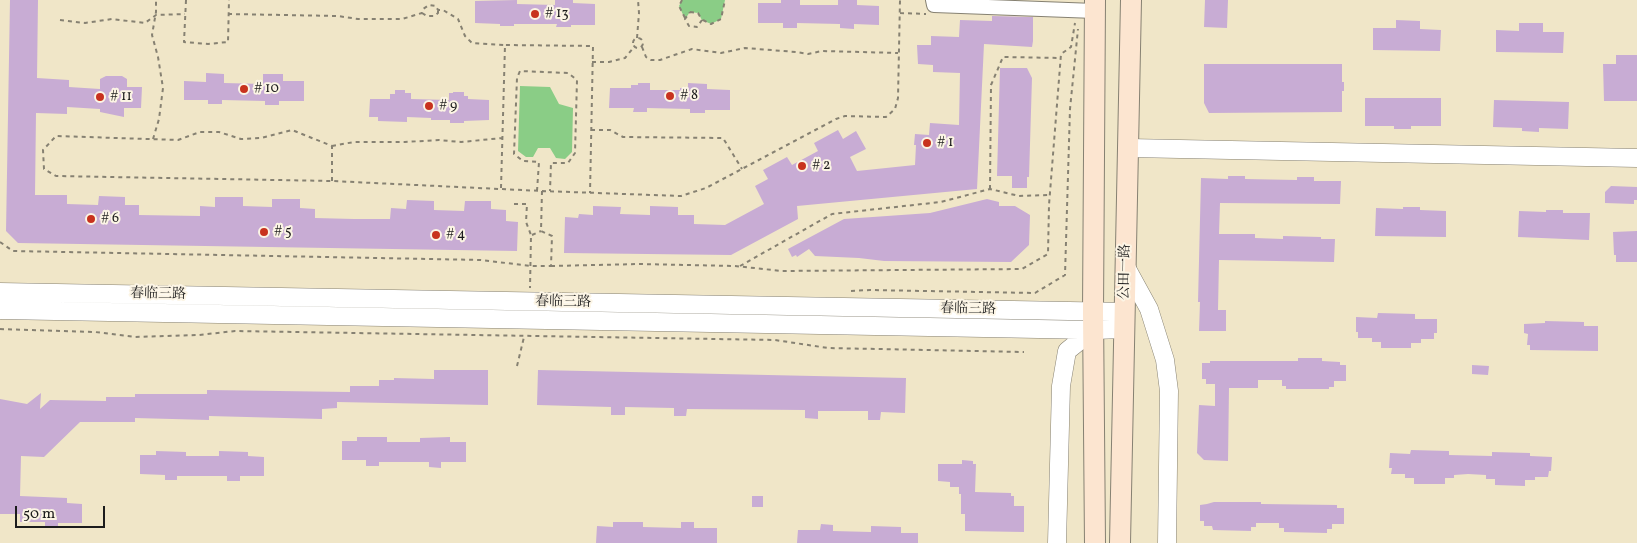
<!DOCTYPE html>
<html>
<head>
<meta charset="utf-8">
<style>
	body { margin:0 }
	#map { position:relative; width:1637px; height:543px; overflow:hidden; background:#f0e6c8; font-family:Vollkorn,serif }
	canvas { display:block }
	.scale { position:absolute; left:15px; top:506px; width:90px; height:22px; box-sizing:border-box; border:2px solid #1c1c1c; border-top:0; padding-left:6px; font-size:15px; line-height:18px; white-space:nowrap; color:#1c1c1c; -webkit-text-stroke:4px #fcf5e5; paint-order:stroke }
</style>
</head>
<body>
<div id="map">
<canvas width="1637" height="543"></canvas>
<div class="scale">50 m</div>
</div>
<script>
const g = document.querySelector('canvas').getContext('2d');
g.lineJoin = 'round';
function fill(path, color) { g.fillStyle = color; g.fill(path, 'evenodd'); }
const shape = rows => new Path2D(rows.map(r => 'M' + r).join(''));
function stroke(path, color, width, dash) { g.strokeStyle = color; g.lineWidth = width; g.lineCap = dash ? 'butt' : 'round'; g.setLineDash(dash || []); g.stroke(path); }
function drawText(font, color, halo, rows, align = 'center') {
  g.font = font + ' Vollkorn,"Noto Serif SC",serif'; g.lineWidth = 4; g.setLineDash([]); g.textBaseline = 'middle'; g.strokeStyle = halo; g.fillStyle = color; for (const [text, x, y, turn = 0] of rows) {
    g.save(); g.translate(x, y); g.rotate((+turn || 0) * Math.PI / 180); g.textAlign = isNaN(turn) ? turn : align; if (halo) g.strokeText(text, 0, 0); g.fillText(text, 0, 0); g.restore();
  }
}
const green = shape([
	[682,0,725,0,721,19,711,24,702,20,698,13,690,12,685,19,679,6],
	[520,86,550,87,559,104,573,108,572,152,565,159,556,158,550,148,538,148,533,157,526,157,518,151]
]);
const building = shape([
	[10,0,38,0,37,78,69,80,69,87,100,89,100,79,106,76,122,76,127,79,127,87,142,87,141,108,124,108,124,117,100,112,100,109,67,107,67,114,36,113,35,195,67,195,67,204,98,205,99,196,125,197,125,205,139,205,139,215,200,216,200,206,215,207,215,197,243,197,243,206,272,207,272,199,300,199,300,208,315,209,315,218,354,219,390,219,391,208,406,209,407,200,434,201,434,210,464,211,465,201,491,201,491,209,506,210,506,221,518,222,517,251,18,243,6,231],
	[517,0,517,4,555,5,555,0,573,0,573,3,595,4,595,25,571,25,571,27,556,27,557,24,514,24,514,26,500,26,500,24,475,23,475,1],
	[781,0,800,0,800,5,838,5,838,0,857,0,857,5,879,6,879,25,854,24,854,29,840,28,840,24,797,23,797,28,783,28,783,23,758,23,758,3,781,3],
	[1205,0,1228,0,1227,28,1204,27],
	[992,16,1033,17,1033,41,1032,47,984,44,977,189,797,206,798,219,731,255,564,253,565,217,578,218,579,214,593,215,593,206,621,207,620,214,650,215,650,206,678,207,678,215,694,215,694,224,725,225,764,204,755,186,768,179,763,170,787,157,792,165,818,151,814,143,838,130,843,139,856,131,866,149,850,157,857,171,915,165,916,145,914,145,915,134,929,135,930,123,959,125,960,73,933,72,933,65,918,64,917,45,931,45,931,36,959,37,960,20,992,21],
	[1396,20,1420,21,1420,29,1441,30,1440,51,1373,50,1373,28,1396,28],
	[1519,23,1543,23,1543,32,1564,32,1563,53,1496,52,1496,30,1519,31],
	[1616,55,1637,55,1637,101,1604,101,1603,64,1616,64],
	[1204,64,1342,64,1342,82,1344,82,1344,91,1342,91,1342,112,1209,113,1204,103],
	[1000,68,1027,68,1032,78,1029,177,1027,177,1027,188,1012,188,1012,176,997,176],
	[206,73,224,74,224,83,263,84,263,74,283,74,283,81,304,81,304,101,279,101,279,105,265,105,265,101,222,100,222,104,208,104,208,100,184,100,184,81,206,82],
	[638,83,650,83,650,90,680,90,680,88,688,88,688,83,707,84,707,89,730,90,730,110,705,110,705,113,690,113,690,109,647,108,647,112,633,112,634,108,609,108,610,88,631,88,631,85,638,85],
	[395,90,405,90,405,93,411,93,411,99,449,100,449,93,453,93,453,92,464,92,464,96,468,96,468,99,489,100,489,120,464,121,464,123,450,123,450,120,431,120,431,118,407,117,407,122,378,121,378,117,369,117,370,99,390,99,390,94,395,94],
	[1365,98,1441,98,1441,126,1411,126,1411,129,1394,129,1394,126,1365,126],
	[1494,100,1569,102,1568,129,1539,128,1539,132,1522,131,1522,128,1493,127],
	[1228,176,1245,176,1245,179,1297,180,1297,177,1314,177,1314,181,1341,181,1340,204,1220,203,1219,234,1255,234,1255,238,1283,239,1283,236,1321,237,1321,239,1335,239,1334,262,1219,260,1218,310,1226,310,1226,331,1199,331,1200,302,1198,302,1201,178,1228,179],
	[1611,186,1637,187,1637,200,1634,200,1634,204,1605,203,1605,192],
	[987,199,999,202,999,206,1015,206,1030,215,1029,245,1011,262,884,261,859,258,815,256,809,249,797,257,796,255,792,257,788,249,844,219,930,213],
	[1403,207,1420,207,1420,210,1446,211,1446,237,1375,236,1376,208,1403,209],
	[1546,210,1563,210,1563,213,1590,213,1589,240,1518,237,1519,211,1546,212],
	[1637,231,1637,262,1616,262,1616,255,1614,255,1613,232],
	[1378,313,1415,314,1415,319,1437,319,1437,333,1434,333,1434,339,1421,339,1421,343,1411,343,1411,348,1381,348,1381,342,1372,342,1372,338,1358,338,1358,332,1356,332,1356,317,1377,318],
	[1545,321,1584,322,1584,326,1598,326,1598,351,1530,350,1530,345,1527,345,1528,334,1524,333,1524,324,1545,323],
	[1298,358,1322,358,1322,361,1340,362,1340,365,1346,365,1346,381,1334,381,1334,387,1329,387,1329,389,1286,389,1286,386,1282,386,1282,380,1258,380,1258,388,1229,388,1228,461,1204,460,1197,453,1199,405,1215,406,1215,384,1206,384,1206,379,1202,379,1202,363,1210,363,1210,361,1298,361],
	[1472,365,1489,366,1488,375,1472,374],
	[434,370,488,370,488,405,337,402,337,408,322,409,322,419,209,416,209,420,135,418,135,422,80,422,44,457,21,456,20,496,67,498,67,503,82,504,82,523,58,523,58,527,45,527,45,522,20,522,20,514,0,514,0,399,27,404,41,393,40,409,50,400,106,401,106,397,135,397,135,394,207,394,207,390,350,392,350,386,379,386,379,380,394,380,394,378,434,379],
	[538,370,906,378,905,413,881,412,880,420,868,420,868,411,818,411,818,419,805,418,805,410,687,409,686,416,674,416,674,408,625,407,625,415,611,415,611,407,537,405],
	[357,437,387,437,387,442,420,442,420,438,450,437,450,442,466,442,466,462,441,462,441,468,429,467,429,462,379,462,379,466,366,466,366,460,342,460,342,441,357,441],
	[1411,450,1449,451,1449,455,1492,456,1492,452,1530,453,1530,456,1552,457,1551,471,1549,471,1548,477,1535,477,1535,480,1525,480,1525,486,1495,485,1495,479,1486,479,1486,475,1468,474,1454,475,1454,478,1445,478,1445,484,1414,484,1414,478,1405,478,1405,474,1391,474,1392,468,1389,468,1390,453,1410,454],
	[156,451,186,452,186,456,219,456,219,451,248,452,248,456,264,457,264,476,240,476,240,481,227,481,227,476,177,476,177,480,165,480,165,475,140,474,140,455,156,455],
	[962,460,973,461,973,464,976,464,975,492,1011,493,1011,496,1014,496,1014,506,1024,506,1024,532,965,531,965,514,961,514,961,494,959,494,959,487,950,487,950,482,938,481,938,464,962,464],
	[752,496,763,496,763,507,752,507],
	[1214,502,1261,502,1261,504,1337,505,1337,508,1344,508,1344,524,1332,524,1332,529,1327,529,1327,533,1284,532,1284,528,1279,528,1279,523,1256,523,1256,527,1251,527,1251,531,1213,530,1212,526,1204,526,1204,521,1200,521,1200,505,1207,504],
	[613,522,643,522,643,527,681,528,681,522,694,522,694,528,717,528,717,543,596,543,597,526,613,527],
	[821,524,833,525,833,531,871,532,871,526,901,527,901,533,918,533,918,543,797,543,798,530,820,530]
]);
const path = shape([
	[186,0,184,42,208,44,228,42,229,0],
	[682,0,679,6,685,18],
	[690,12,698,13,702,20,697,27,689,26,685,19,690,12],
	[422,13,427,16,434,16,438,13,438,11],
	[900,13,926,14],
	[228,14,338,16,358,19,402,19,422,13,423,9,429,5,436,6,438,10,443,10,458,19,465,36,472,43,505,45],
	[60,20,85,23,112,19,145,23,156,15,185,14],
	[703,20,711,24,721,19,725,0],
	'633 43a5 5 0 1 1 10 0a5 5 0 1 1-10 0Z',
	[637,38,639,13,638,0],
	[642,47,646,57,651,60,660,60,692,49,721,53,745,48,796,52,808,54,822,51,898,53],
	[592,62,609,62,625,58,634,47],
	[591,130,610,130,623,137,723,138,742,169],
	[153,139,159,119,163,88,158,57,152,35,156,12,156,0],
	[332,146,354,142,405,142,439,140,461,142,503,138],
	[332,181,332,146,292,130,261,138,241,139,219,132,200,132,178,140,56,136,43,150,44,169,56,176,332,181,542,191,541,231],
	[501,188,505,45,593,46,590,193],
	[990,189,991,85,1003,57,1061,58],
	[537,191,539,162,523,161,514,154,517,78,520,71,568,73,577,80,575,153,568,163,551,163,550,191],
	[542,191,681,196,706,188,836,119,845,116,886,117,895,109,898,98,900,0],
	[514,204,527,204,526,222,531,235,530,288],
	[532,235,541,231],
	[0,242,13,251,481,260,531,266,551,266,552,236,541,231],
	[551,266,640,264,735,266,782,271,1022,269,1048,254,1049,205,1061,54,1071,47,1075,23],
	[740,266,832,214,941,202,990,189,1019,196,1049,195],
	[851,291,870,290,1035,293,1065,275,1070,109,1078,29],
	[0,329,95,332,135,337,199,335,235,331,775,340,828,348,1024,352],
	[517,366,524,337]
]);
const minor = shape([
	[933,0,934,5,1095,11]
]);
const tertiary = shape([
	[1129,148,1637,158],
	[1126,267,1149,309,1165,360,1169,391,1167,543],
	[0,292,1125,312],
	[0,310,1093,330,1125,329],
	[1057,543,1061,386,1067,351,1093,330]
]);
const secondary = shape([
	[1095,543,1093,312,1095,0],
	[1120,543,1131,0]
]);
const markers = [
	[535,14,5,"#c8321e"],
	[244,89,5,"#c8321e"],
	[670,96,5,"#c8321e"],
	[100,97,5,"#c8321e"],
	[429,106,5,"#c8321e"],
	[927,143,5,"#c8321e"],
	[802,166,5,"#c8321e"],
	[91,219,5,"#c8321e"],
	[264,232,5,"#c8321e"],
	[436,235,5,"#c8321e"]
];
const poiNames = [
	["# 13",545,14],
	["# 10",254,89],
	["# 8",680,96],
	["# 11",110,97],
	["# 9",439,106],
	["# 1",937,143],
	["# 2",812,166],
	["# 6",101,219],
	["# 5",274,232],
	["# 4",446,235]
];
const streetNames = [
	["公田一路",1126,272,-89],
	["春临三路",158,295,1],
	["春临三路",563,303,1],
	["春临三路",968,310,1]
];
fill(green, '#8acd86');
fill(building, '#c8acd4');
stroke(minor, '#868172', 16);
stroke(tertiary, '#868172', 19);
stroke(secondary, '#868172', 22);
stroke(path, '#868172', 2, [4, 4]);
stroke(minor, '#fff', 14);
stroke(tertiary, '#fff', 18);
stroke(secondary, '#fce5d0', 20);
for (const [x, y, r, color] of markers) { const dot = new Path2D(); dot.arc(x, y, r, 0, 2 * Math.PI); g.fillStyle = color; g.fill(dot); stroke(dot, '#fcf5e5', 2); }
drawText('14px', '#1c1c1c', '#fcf5e5', poiNames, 'left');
drawText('14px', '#1c1c1c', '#fcf5e5', streetNames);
</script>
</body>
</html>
